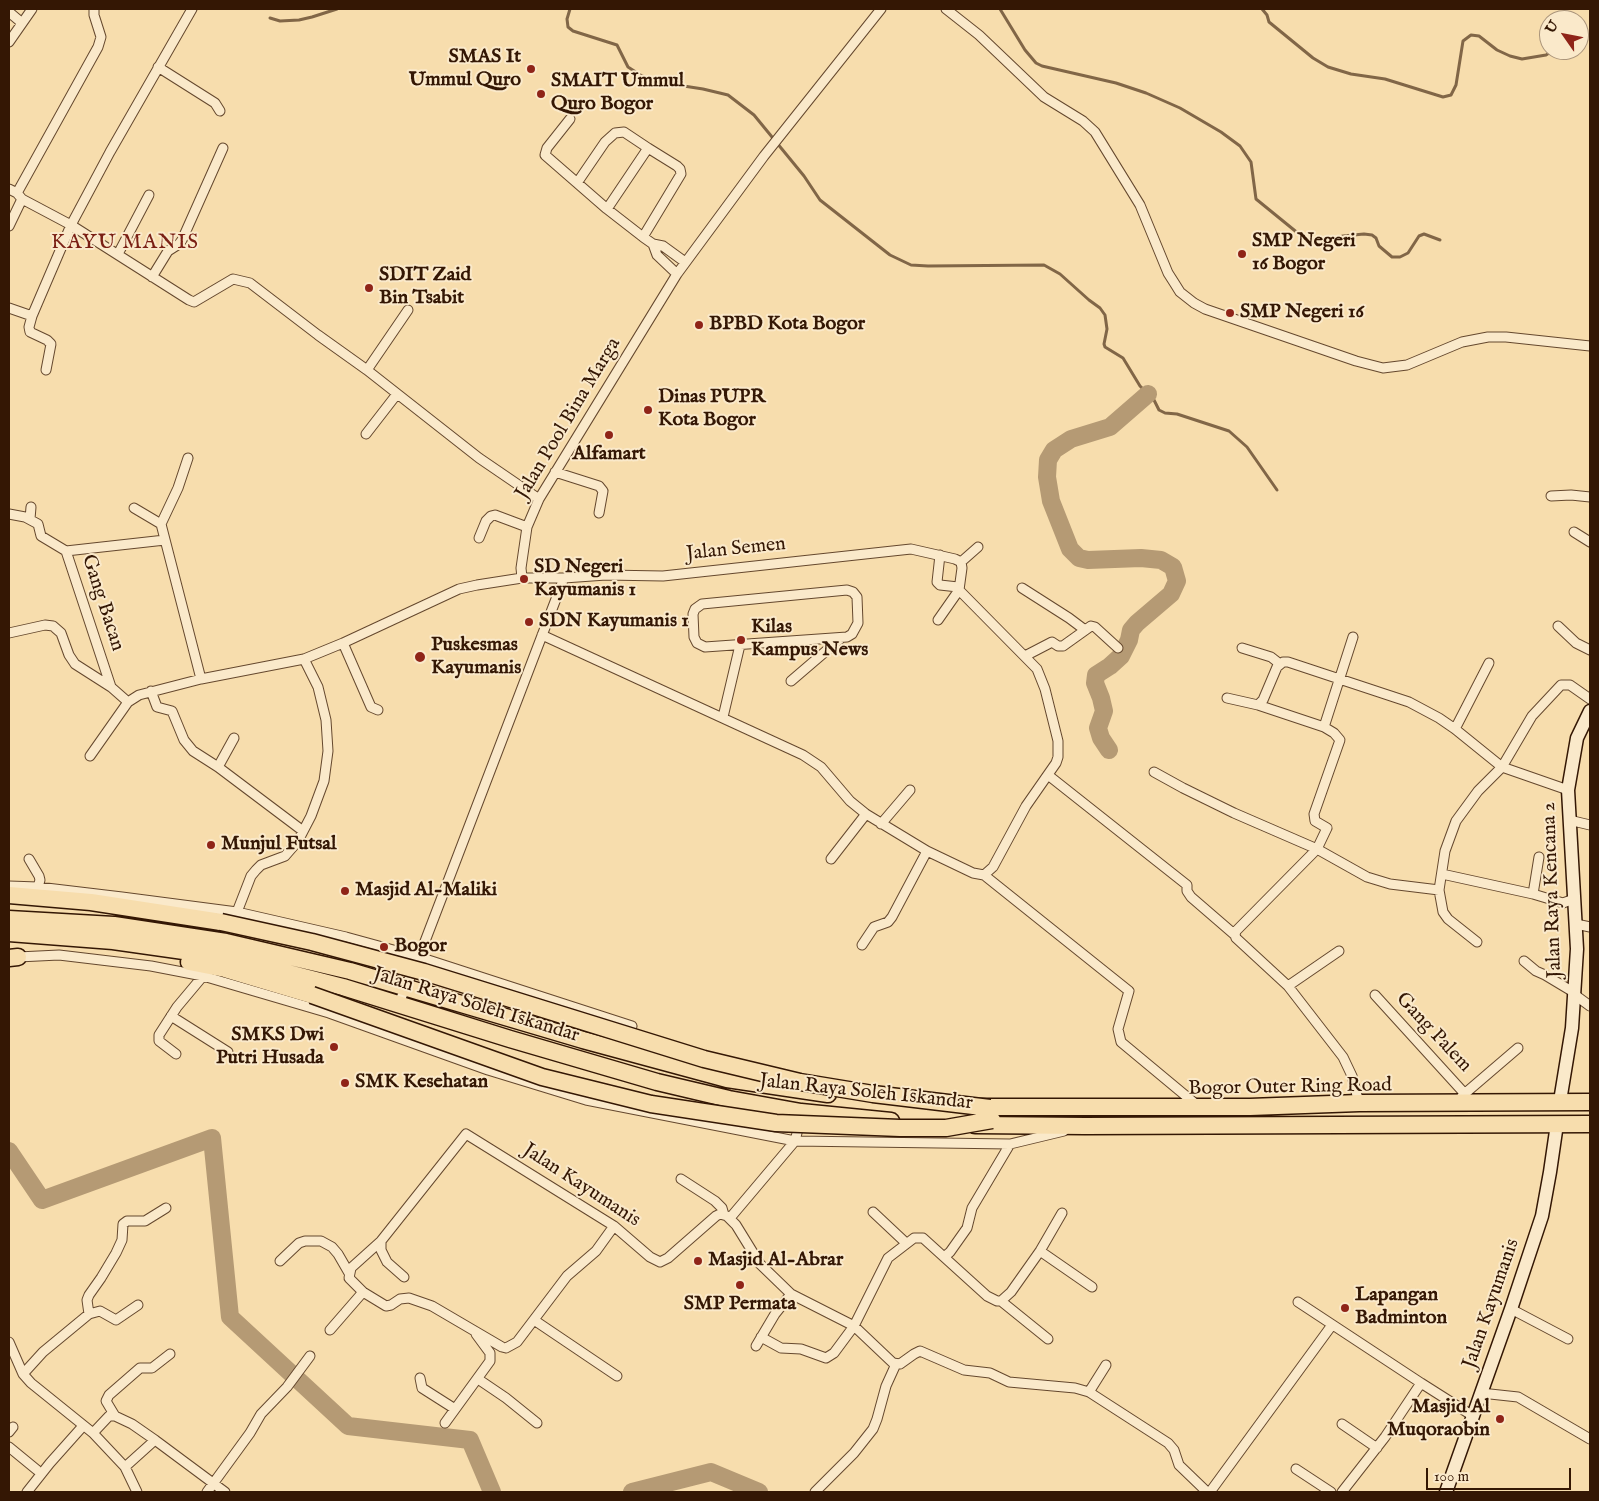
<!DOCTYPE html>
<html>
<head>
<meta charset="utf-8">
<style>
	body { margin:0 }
	#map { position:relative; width:1599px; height:1501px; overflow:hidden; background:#f7ddad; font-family:"IM FELL English",serif }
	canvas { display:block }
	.frame { position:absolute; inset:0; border:10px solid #341704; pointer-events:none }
	.north { position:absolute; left:1539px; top:10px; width:50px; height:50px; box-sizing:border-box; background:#fae9ca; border:1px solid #ab957b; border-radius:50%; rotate:303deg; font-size:14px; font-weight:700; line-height:20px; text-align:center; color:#341704 }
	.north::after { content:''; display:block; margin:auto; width:18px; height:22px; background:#8f2418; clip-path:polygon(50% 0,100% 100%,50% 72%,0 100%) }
	.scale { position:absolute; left:1426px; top:1468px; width:145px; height:22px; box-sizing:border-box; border:2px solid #341704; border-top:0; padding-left:6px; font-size:15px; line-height:18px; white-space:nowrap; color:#341704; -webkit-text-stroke:4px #fae9ca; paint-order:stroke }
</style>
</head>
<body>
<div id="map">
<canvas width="1599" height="1501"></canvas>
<div class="frame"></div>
<div class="north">U</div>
<div class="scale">100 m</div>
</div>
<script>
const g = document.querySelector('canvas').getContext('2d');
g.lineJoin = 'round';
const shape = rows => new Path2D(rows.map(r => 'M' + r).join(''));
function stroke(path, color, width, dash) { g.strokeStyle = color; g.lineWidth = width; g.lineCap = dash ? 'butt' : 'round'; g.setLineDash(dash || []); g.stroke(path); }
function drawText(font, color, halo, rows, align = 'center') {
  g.font = font + ' "IM FELL English",serif'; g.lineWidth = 4; g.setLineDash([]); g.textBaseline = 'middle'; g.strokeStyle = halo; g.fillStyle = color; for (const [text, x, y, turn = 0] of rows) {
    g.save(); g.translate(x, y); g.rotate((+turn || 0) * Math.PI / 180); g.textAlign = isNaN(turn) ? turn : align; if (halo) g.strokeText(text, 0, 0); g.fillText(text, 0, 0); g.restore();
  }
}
const stream = shape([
	[570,9,567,19,568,27,573,31,617,45,628,67,642,76,658,82,703,89,728,95,754,115,804,176,820,200,890,255,911,265,928,266,1044,265,1060,274,1089,300,1100,308,1105,315,1107,329,1104,344,1105,347,1123,358,1140,386,1154,400,1159,410,1165,413,1177,414,1229,431,1247,447,1277,490],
	[1000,9,1025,50,1036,63,1042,66,1116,83,1146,93,1180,108,1221,132,1240,146,1251,162,1256,199,1310,243,1320,243,1343,236,1364,234,1372,235,1376,238,1379,246,1392,257,1400,257,1408,253,1419,236,1424,234,1440,240],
	[1262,9,1267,15,1269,22,1313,58,1328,67,1351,74,1385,79,1443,97,1451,95,1456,85,1463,41,1471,35,1479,36,1497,50,1510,56,1522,59,1546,55,1554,50],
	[270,18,280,21,299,20,312,17,337,9]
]);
const river = shape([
	[1109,750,1101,738,1098,728,1104,711,1101,698,1095,683,1096,675,1110,666,1121,656,1129,640,1131,630,1137,623,1171,594,1177,581,1173,567,1161,560,1141,558,1088,560,1079,558,1070,549,1051,501,1047,477,1048,460,1054,450,1071,439,1110,427,1148,394],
	[9,1151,42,1200,212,1138,230,1317,348,1426,470,1440,492,1492],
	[632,1492,711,1472,759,1492]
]);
const street = shape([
	[881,9,764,156,677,274,539,499,527,527,521,568,522,578,564,578,606,575,663,576,911,549,955,559,961,562,962,568,959,590,1037,669,1045,689,1058,741,1058,757,1056,763,1026,806,993,867,984,875],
	[946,9,979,35,1044,97,1083,121,1095,132,1140,205,1168,273,1175,284,1180,292,1194,303,1205,309,1356,361,1383,368,1407,365,1462,342,1488,337,1506,337,1590,346],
	[9,12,22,23],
	[9,42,32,9],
	[158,67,215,103,220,111],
	[570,119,547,148,545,155,607,209,643,237,653,244,663,246,685,262],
	[577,183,605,142,615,133,624,132,648,148,607,209],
	[9,189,17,193,22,199,71,225,189,300,194,302,233,279,250,283,318,335,367,370,479,458,539,499],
	[17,193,98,47,101,37,94,15,94,9],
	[9,226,22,199],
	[643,237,681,174,680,169,677,166,648,148],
	[653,244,657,255,677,274],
	[118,254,149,195],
	[152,277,168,251,179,244,182,240,223,148],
	[9,308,32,316,71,225,110,152,192,9],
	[32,316,29,327,30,332,47,340,51,344,46,370],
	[367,370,408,310],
	[366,434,397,394],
	[188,458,178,488,161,524,201,679],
	[555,472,599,486,603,491,599,513],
	[1551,496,1571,495,1590,497],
	[134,508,161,524],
	[9,514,25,517,38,524,41,536,66,551,111,687],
	[30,519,31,507],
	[1574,532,1590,542],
	[479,538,486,521,491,516,495,515,527,527],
	[66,551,165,540],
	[940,555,937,582,940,585,958,587],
	[961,562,978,547],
	[1022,588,1069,618,1085,630],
	[847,590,853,592,857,597,858,623,852,634,847,637,705,647,697,643,694,637,693,614,695,609,702,604,847,590],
	[938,620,959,590],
	[1558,626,1576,643,1590,650],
	[9,633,45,625,53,626,61,633,69,655,75,664,111,687,128,702],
	[542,635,803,755,821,767,850,801,866,814,927,851,973,873,984,875,1129,991,1118,1029,1121,1042,1198,1106],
	[343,643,371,707,378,710],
	[1242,648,1271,657,1280,664],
	[1025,656,1052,642,1058,646,1063,646,1091,626,1095,627,1118,648],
	[791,681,840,639],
	[151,691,157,707,172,711,184,740,193,751,218,767,303,831],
	[1227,698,1258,705,1263,700,1277,667,1283,662,1288,662,1409,702,1439,718,1455,729,1502,767,1568,790],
	[1258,705,1324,727,1334,733,1340,740,1314,814,1315,821,1327,828,1317,849,1236,931,1235,935,1236,938,1288,986,1343,1057,1352,1076,1359,1103],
	[723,717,740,645],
	[1324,727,1353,637],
	[1455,729,1489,663],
	[90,756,128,702,139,695,201,679,304,659,343,643,459,589,477,585,522,578],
	[218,767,234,738],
	[1154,772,1183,788,1234,813,1317,849,1367,877,1390,884,1439,890,1443,912,1448,919,1477,942],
	[1048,775,1187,885,1187,891,1191,897,1235,935],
	[1569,820,1590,825],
	[881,824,910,790],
	[29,859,39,876,40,880,38,887],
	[831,859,866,814],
	[1442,874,1533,894,1563,903,1574,899],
	[9,886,38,887,122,897,237,912,346,937,419,957,632,1026,626,1038],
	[1439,890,1445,851,1456,821,1478,791,1502,767,1532,716,1561,685,1570,685,1590,699],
	[1533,894,1539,857],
	[237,912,251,876,256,870,261,865,285,856,298,841,311,816,324,781,328,751,326,720,318,687,304,659],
	[1576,924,1590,927],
	[862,945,874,927,888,922,892,917,927,851],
	[18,957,59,955,151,966,203,976,329,1013,488,1070,586,1100,795,1141,1010,1144,1064,1131],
	[1524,961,1536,971,1545,975,1575,993],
	[1288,986,1339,951],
	[1375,995,1465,1094],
	[1575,995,1590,1006],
	[398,1005,419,957,564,578],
	[171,1016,228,1052],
	[176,1054,159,1041,159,1035,177,1007,203,976],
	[1462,1096,1518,1048],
	[681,1179,715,1201,722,1208,724,1215],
	[873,1212,906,1243],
	[730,1218,795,1141,800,1121],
	[614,1226,596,1251,567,1276,517,1342,506,1348,502,1347,432,1306,409,1298,400,1299,391,1305,386,1306,363,1292,349,1278,351,1268,381,1241,466,1134,614,1226,650,1257,660,1262,668,1258,716,1216,720,1214,727,1216,736,1225,760,1264,791,1294,854,1326,893,1363,900,1364,914,1354,920,1351,964,1370,990,1373,1009,1382,1075,1388,1089,1392,1168,1443,1174,1450,1179,1465,1207,1492],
	[381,1241,381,1250,387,1262,404,1277],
	[1040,1251,1092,1287],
	[944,1257,950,1252,967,1228,972,1208,1010,1144],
	[280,1261,299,1243,305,1241,321,1241,332,1247,338,1254,349,1273],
	[1001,1301,1048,1339],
	[1298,1302,1421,1383,1385,1437,1342,1492],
	[1511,1309,1568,1339],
	[89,1314,87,1300,89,1295,101,1278,116,1253,122,1240,123,1224,127,1221,145,1221,166,1208],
	[534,1320,617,1376],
	[330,1330,363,1292],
	[761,1337,781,1348,801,1349,826,1358,834,1353,854,1326,888,1258,914,1238,923,1238,987,1296,997,1301,1001,1301,1011,1292,1040,1251,1062,1213],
	[9,1342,23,1374,31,1383,93,1433,125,1467,137,1492],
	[756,1346,775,1314,791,1294],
	[23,1374,43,1352,89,1314,100,1311,116,1320,138,1305],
	[420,1378,422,1388,455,1409],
	[478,1379,506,1398,537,1423],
	[1421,1383,1473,1416],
	[1089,1392,1106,1365],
	[1481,1393,1518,1397,1590,1439],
	[115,1416,106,1401,109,1395,140,1368,152,1368,170,1354],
	[445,1423,490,1361,490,1353,476,1334],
	[1342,1424,1377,1448],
	[9,1432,13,1427],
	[93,1433,109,1416,115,1416,132,1424,155,1440],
	[9,1447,37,1470],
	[125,1467,155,1440,225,1492],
	[1296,1469,1331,1492],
	[27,1492,50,1463,83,1426],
	[207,1492,250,1433,261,1414,287,1387,310,1356],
	[815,1492,854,1453,873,1429,877,1419,886,1386,896,1364],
	[1210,1492,1332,1325]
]);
const secondary = shape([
	[1560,1101,1572,1028,1577,949,1568,790,1577,738,1590,711],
	[1446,1492,1511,1309,1542,1216,1550,1172,1557,1124]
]);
const highway = shape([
	[9,895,91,902,221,922],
	[9,919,114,925,226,942,350,971,583,1040,727,1079,828,1094],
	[9,933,113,941,226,957,343,987,510,1039,657,1082,729,1099,801,1112,891,1121],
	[9,958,18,957],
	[189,962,225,969,312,995],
	[977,1107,1250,1107,1359,1103,1590,1102],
	[975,1125,1085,1126,1590,1124]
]);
const highwayBridge = shape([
	[221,922,312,942,424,972,704,1059,800,1082,873,1094,990,1108],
	[312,995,542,1077,651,1104,776,1123,900,1128,946,1128,992,1120]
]);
const markers = [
	[531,69,5,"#8f2418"],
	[541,94,5,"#8f2418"],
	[1242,254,5,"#8f2418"],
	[369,288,5,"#8f2418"],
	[1230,313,5,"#8f2418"],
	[699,325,5,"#8f2418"],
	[648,410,5,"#8f2418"],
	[609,435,5,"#8f2418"],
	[524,579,5,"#8f2418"],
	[529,622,5,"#8f2418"],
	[741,640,5,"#8f2418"],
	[420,657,6,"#8f2418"],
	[211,845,5,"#8f2418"],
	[345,891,5,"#8f2418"],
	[384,947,5,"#8f2418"],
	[334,1047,5,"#8f2418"],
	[345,1083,5,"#8f2418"],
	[698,1261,5,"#8f2418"],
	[740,1285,5,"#8f2418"],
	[1345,1308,5,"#8f2418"],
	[1500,1419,5,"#8f2418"]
];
const poiNames = [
	["SMAS It",521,58,"right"],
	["Ummul Quro",521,81,"right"],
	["SMAIT Ummul",551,82],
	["Quro Bogor",551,105],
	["SMP Negeri",1252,242],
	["16 Bogor",1252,265],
	["SDIT Zaid",379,276],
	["Bin Tsabit",379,299],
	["SMP Negeri 16",1240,313],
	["BPBD Kota Bogor",709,325],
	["Dinas PUPR",658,398],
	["Kota Bogor",658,421],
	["Alfamart",609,455,"center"],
	["SD Negeri",534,568],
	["Kayumanis 1",534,591],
	["SDN Kayumanis 1",539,622],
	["Kilas",751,628],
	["Kampus News",751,651],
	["Puskesmas",431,646],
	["Kayumanis",431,669],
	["Munjul Futsal",221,845],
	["Masjid Al-Maliki",355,891],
	["Bogor",394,947],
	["SMKS Dwi",324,1036,"right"],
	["Putri Husada",324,1059,"right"],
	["SMK Kesehatan",355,1083],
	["Masjid Al-Abrar",708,1261],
	["Lapangan",1355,1296],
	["Badminton",1355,1319],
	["SMP Permata",740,1305,"center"],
	["Masjid Al",1490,1408,"right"],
	["Muqoraobin",1490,1431,"right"]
];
const streetNames = [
	["Jalan Pool Bina Marga",569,419,-59],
	["Jalan Semen",736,550,-6],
	["Gang Bacan",102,603,72],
	["Jalan Raya Kencana 2",1553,890,-92],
	["Jalan Raya Soleh Iskandar",476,1006,17],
	["Gang Palem",1433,1033,47],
	["Bogor Outer Ring Road",1290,1088,-1],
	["Jalan Raya Soleh Iskandar",866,1093,6],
	["Jalan Kayumanis",581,1186,33],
	["Jalan Kayumanis",1492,1304,-71]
];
const neighbourhoodNames = [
	["KAYU MANIS",125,244]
];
stroke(stream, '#816647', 3);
stroke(river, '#b59a74', 18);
stroke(street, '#65482e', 11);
stroke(secondary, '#341704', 15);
stroke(highway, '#341704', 19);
stroke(street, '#fae9ca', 9);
stroke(secondary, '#fae9ca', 12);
stroke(highway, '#f7ddad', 16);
stroke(highwayBridge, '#341704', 19, []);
stroke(highwayBridge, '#f7ddad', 16);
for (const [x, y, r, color] of markers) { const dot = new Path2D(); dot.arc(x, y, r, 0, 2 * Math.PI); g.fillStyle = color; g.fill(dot); stroke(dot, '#fae9ca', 2); }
drawText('bold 20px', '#341704', '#fae9ca', poiNames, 'left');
drawText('20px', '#341704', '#fae9ca', streetNames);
g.letterSpacing = '1px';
drawText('21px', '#7a1f14', '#fae9ca', neighbourhoodNames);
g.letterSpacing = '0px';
</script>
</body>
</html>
